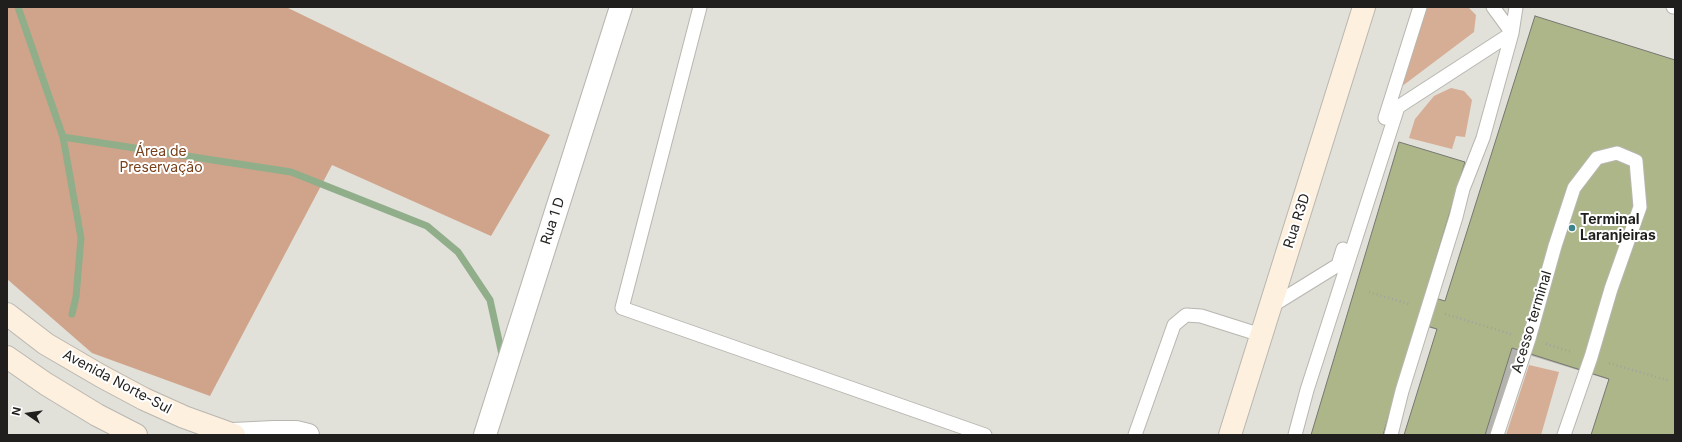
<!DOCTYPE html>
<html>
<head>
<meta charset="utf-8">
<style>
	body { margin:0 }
	#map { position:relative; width:1682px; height:442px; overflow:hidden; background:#e1e0d9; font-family:Inter,sans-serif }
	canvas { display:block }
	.frame { position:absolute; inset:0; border:8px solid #201f1d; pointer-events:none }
	.north { position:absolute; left:8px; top:394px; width:40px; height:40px; -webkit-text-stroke:3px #fff; paint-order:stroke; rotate:283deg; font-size:11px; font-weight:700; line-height:16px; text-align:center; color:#201f1d }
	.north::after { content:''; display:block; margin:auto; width:14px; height:18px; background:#201f1d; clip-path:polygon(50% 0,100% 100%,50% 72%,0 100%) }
</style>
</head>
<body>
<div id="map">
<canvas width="1682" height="442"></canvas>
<div class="frame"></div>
<div class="north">N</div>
</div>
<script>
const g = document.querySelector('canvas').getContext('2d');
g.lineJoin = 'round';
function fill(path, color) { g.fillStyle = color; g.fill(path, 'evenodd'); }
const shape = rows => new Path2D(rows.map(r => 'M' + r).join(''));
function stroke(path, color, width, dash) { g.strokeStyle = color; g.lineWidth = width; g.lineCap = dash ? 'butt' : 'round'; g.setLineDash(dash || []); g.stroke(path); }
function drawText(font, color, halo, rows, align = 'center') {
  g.font = font + ' Inter,sans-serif'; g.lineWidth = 4; g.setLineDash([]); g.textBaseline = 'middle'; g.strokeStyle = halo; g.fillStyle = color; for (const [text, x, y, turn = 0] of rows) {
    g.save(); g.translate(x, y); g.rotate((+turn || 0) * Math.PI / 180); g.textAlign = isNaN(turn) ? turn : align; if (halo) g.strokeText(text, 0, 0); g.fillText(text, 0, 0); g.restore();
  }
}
const green = shape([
	[1429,7,1468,7,1476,15,1474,32,1401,87,1419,16],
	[1451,88,1464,91,1472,100,1465,137,1456,136,1452,149,1409,138,1415,119,1434,96],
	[1529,365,1559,372,1541,435,1506,435]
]);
const forest = shape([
	[7,7,286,7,550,135,491,236,332,165,210,396,92,353,7,279]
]);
const shadow = shape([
	[1675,61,1675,435,1592,435,1610,380,1519,352,1493,435,1405,435,1438,330,1424,326,1391,435,1312,435,1400,143,1465,163,1472,167,1432,298,1446,302]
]);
const stream = shape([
	[18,7,63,137,81,238,76,297,72,314],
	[63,137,291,172,427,226,458,252,490,300,503,359]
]);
const building = shape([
	[1535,16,1675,60,1675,435,1591,435,1609,379,1512,348,1485,435,1404,435,1437,329,1417,323,1383,435,1311,435,1399,142,1465,162,1425,295,1445,301,1535,16]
]);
const path = shape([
	[1369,292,1409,304],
	[1445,314,1511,334],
	[1546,344,1572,352],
	[1609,363,1670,381]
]);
const lane = shape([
	[700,7,622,308,985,435],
	[1493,7,1512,33],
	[1673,7,1675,7],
	[1385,118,1420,7],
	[1270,307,1338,265,1343,249],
	[1135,435,1174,325,1186,315,1201,316,1261,335],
	[1295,435,1307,390,1398,107,1512,33],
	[1391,435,1402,391,1456,217,1463,189,1483,138,1512,33,1516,7],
	[1497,435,1529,339,1555,246,1574,188,1597,158,1617,153,1636,161,1640,207,1611,289,1591,357,1564,435]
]);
const street = shape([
	[233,434,274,432,296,432,308,435],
	[485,435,621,7]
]);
const secondary = shape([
	[7,314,46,344,101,376,144,399,184,417,234,435],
	[7,357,46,384,97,415,136,435],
	[1230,435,1364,7]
]);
const markers = [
	[1572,228,4,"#3c838c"]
];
const parkNames = [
	["Área de",161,152],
	["Preservação",161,168]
];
const poiNames = [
	["Terminal",1580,220],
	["Laranjeiras",1580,236]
];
const streetNames = [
	["Rua 1 D",553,221,-72],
	["Rua R3D",1297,221,-72],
	["Acesso terminal",1532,322,-73],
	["Avenida Norte-Sul",117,382,28]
];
fill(green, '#d6ad95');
fill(forest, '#d0a48b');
fill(shadow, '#0003');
stroke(stream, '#90ae89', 7);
fill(building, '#adb689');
stroke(building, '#767771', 1);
stroke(lane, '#b8b6b0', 15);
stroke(street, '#b8b6b0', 24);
stroke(secondary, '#b8b6b0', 24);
stroke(path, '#a3a29c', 2.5, [1, 3]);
stroke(lane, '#fff', 13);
stroke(street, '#fff', 22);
stroke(secondary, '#fef0df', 22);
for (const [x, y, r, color] of markers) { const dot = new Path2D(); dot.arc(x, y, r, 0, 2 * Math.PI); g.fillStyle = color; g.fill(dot); stroke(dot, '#fff', 1.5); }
drawText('14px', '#7a411b', '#fff', parkNames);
drawText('bold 14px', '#201f1d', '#fff', poiNames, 'left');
drawText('14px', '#201f1d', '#fff', streetNames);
</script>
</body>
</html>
